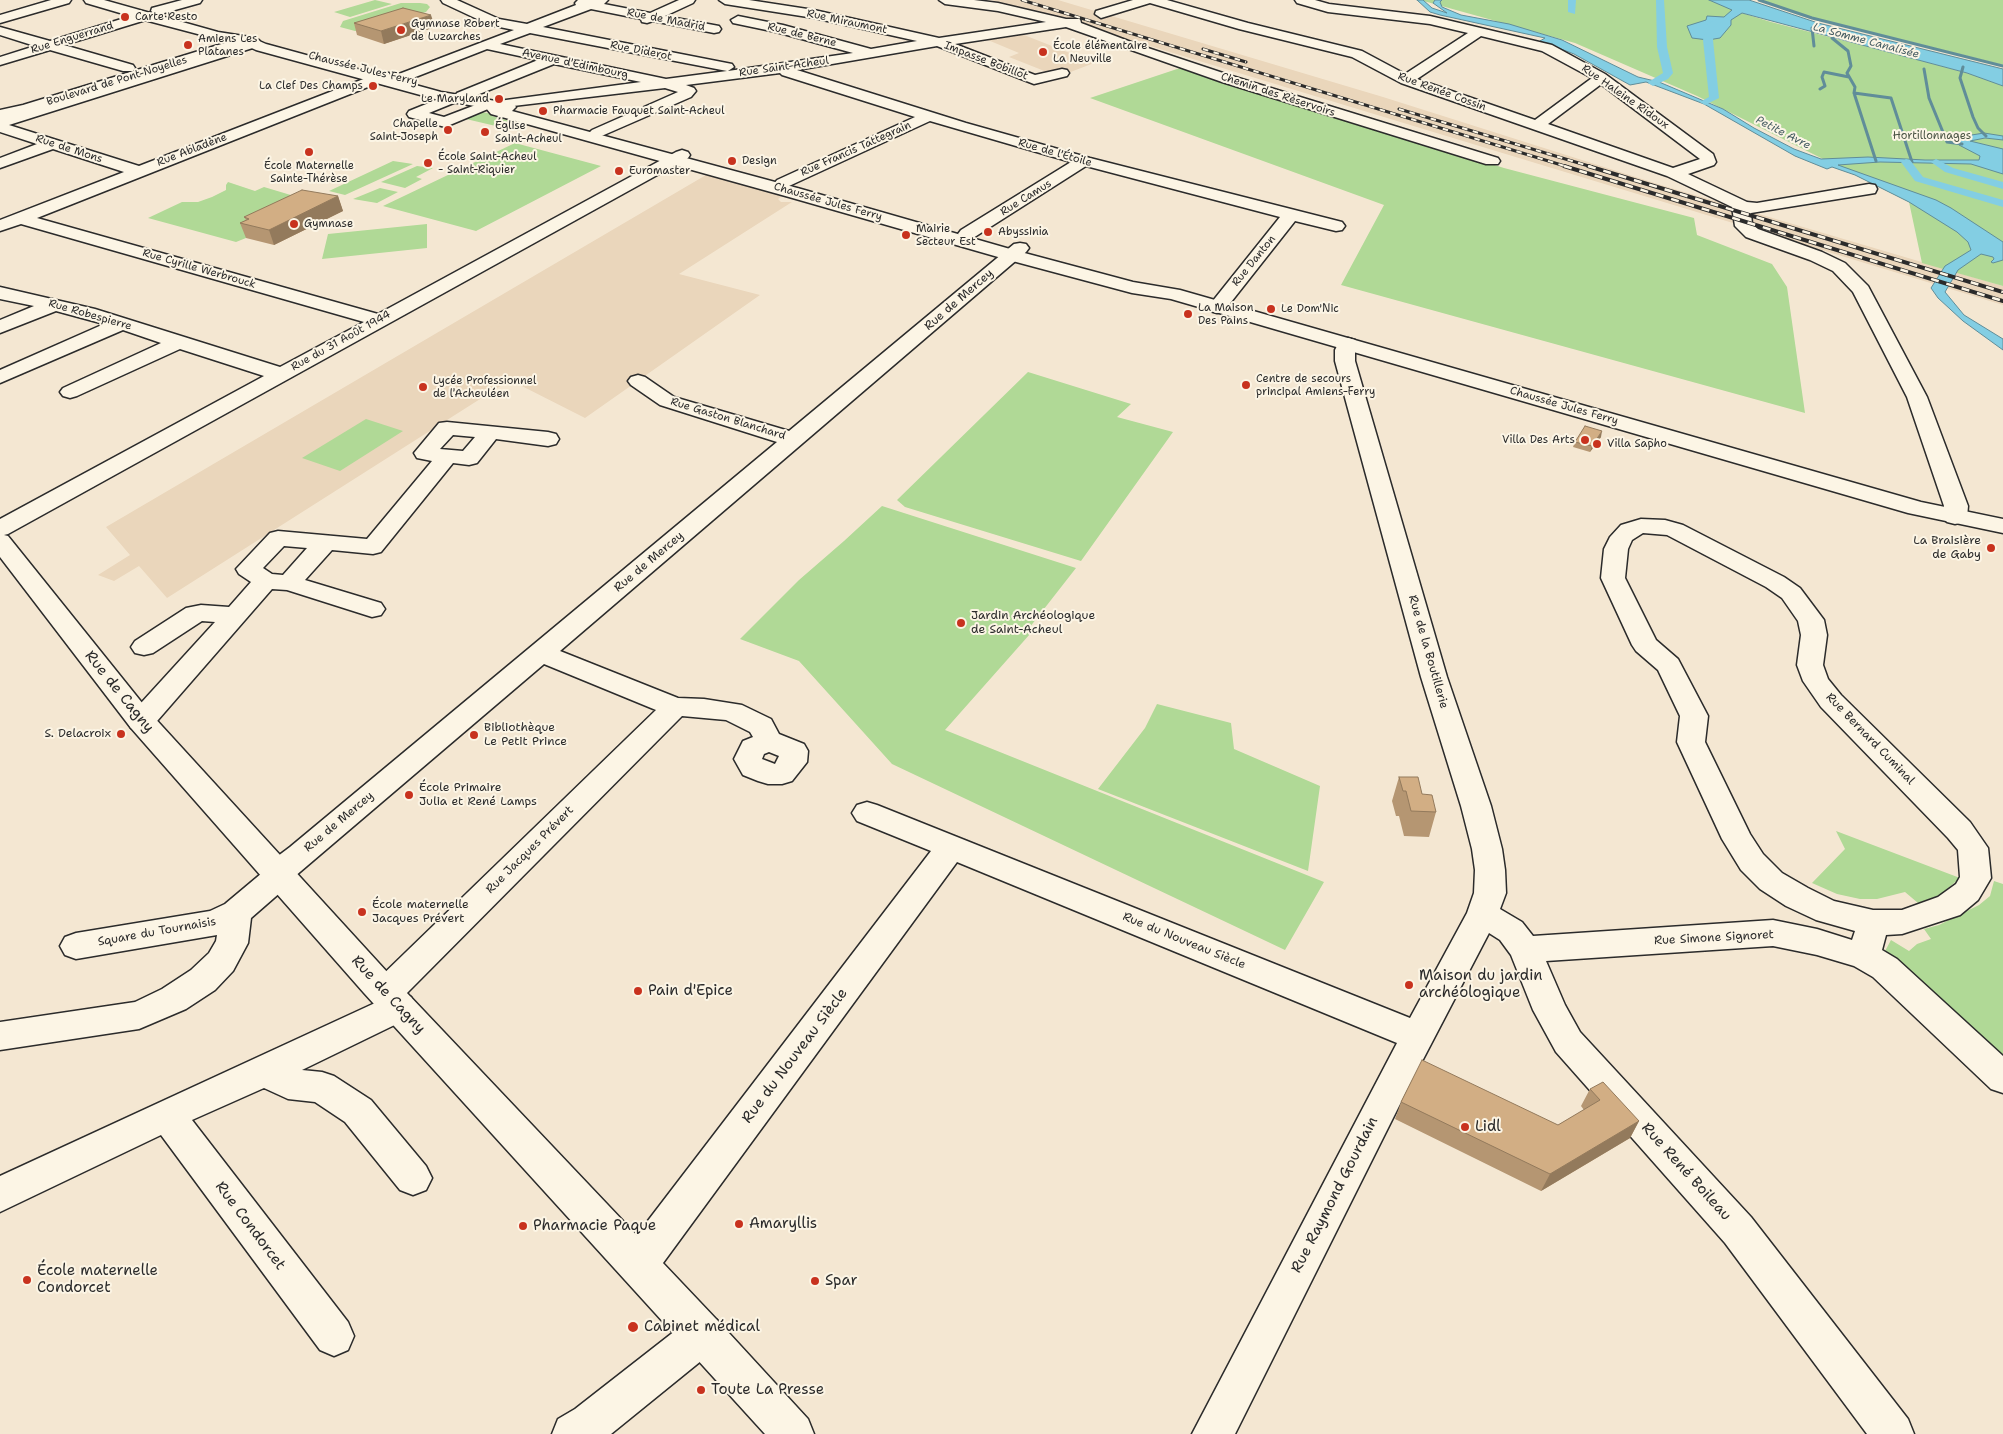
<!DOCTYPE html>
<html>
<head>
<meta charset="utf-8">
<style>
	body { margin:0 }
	canvas { display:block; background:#f4e7d2 }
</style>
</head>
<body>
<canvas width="2003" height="1434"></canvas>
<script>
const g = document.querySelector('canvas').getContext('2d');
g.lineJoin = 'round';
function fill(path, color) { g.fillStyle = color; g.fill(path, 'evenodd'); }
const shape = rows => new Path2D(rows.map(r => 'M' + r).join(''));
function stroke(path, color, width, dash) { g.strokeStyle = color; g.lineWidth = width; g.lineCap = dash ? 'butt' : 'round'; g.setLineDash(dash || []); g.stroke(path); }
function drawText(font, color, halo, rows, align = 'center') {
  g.font = font + ' "Shantell Sans",sans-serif'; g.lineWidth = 4; g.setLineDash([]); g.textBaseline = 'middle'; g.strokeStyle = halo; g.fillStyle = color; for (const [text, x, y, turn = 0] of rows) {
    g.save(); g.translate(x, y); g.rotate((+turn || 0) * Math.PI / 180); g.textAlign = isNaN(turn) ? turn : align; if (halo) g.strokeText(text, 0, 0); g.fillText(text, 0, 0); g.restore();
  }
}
const built = shape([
	[992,0,1058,0,1383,97,1664,186,2003,286,2003,305,1071,22,1015,8],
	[1019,33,1090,61,1094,63,1068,73,1052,74,1009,57,1019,53,983,38],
	[706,175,782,196,778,199,781,202,792,202,679,274,760,295,585,418,510,380,167,598,139,566,114,581,98,575,130,555,106,527]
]);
const green = shape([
	[375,0,392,4,350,17,334,12],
	[1420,0,1709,0,1742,13,1771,22,1915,59,1974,75,2003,86,2003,286,1922,263,1909,202,1697,96,1575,43],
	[1762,0,2003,0,2003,65,1807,16],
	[401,3,420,3,427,4,430,7,426,12,370,29,355,31,340,27,343,21],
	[1183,67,1504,168,1694,218,1697,235,1772,264,1787,287,1805,413,1341,285,1384,205,1090,98],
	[482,112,493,114,492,116,527,126,517,131,466,119],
	[515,143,601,166,476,231,383,206],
	[393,161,413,164,345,195,329,191],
	[417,166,433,168,416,177,422,179,405,188,381,182],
	[228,182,255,191,264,187,304,199,246,238,236,242,148,218,182,202,198,202,212,197,226,190,226,185],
	[380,188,398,192,377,203,353,199],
	[427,224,427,248,322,259,328,234],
	[1028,372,1131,404,1117,417,1173,432,1081,561,905,507,897,500],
	[366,419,403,431,340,471,302,458],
	[882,506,1076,568,1026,632,1030,634,945,730,1324,882,1285,950,892,764,799,661,740,639,799,580,844,541],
	[1157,704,1231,723,1234,749,1320,786,1308,871,1098,789,1145,728],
	[1836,831,1960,878,1940,895,1918,903,1905,892,1877,899,1860,899,1837,894,1812,883,1845,849],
	[1994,881,2003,884,2003,1059,1884,953,1891,940,1909,951,1917,944,1931,939,1924,929,1939,925,1979,905,1990,896]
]);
const water = shape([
	[1417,0,1423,0,1432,8,1447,13,1433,3,1435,0,1442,0,1440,2,1442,7,1461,15,1509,24,1562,40,1638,77,1659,82,1723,109,1754,128,1794,149,1821,159,1868,157,1925,160,1979,160,1980,156,1959,145,1953,138,1984,133,2003,136,2003,140,1985,138,1970,141,2003,149,2003,174,1971,164,1880,162,1838,165,1936,200,1951,208,2003,242,2003,260,1993,263,1991,262,1994,259,1993,257,1981,254,1958,270,1945,292,1964,315,2003,339,2003,350,1963,321,1938,298,1931,288,1945,266,1971,250,1968,242,1957,232,1909,202,1855,175,1832,167,1827,169,1795,156,1704,104,1646,82,1630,85,1574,54,1540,41,1545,38,1440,15,1430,12,1417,0],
	[1709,0,1749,0,1818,23,2003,69,2003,86,1967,73,1742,13,1731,20,1731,25,1720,38,1708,40,1692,38,1687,26,1706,20,1707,16,1724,17,1732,10,1709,0]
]);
const stream = shape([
	[1759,0,1812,18,2003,66],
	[1812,28,1814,46],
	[1832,38,1848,51,1851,66,1847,73,1855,87,1854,93,1876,161],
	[1963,67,1960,78,1973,117,1978,128,1986,136],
	[1924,69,1929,98,1947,142,1962,144],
	[1820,89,1825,86,1822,77,1824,72,1849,77],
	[1854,93,1891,98,1912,162]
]);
const canal = shape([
	[1568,0,1576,0,1575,14,1568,12,1568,0],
	[1656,0,1664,0,1667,47,1673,73,1668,79,1653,86,1648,83,1650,81,1663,73,1657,47,1656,0],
	[1720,18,1724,21,1715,26,1713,40,1719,98,1705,105,1700,102,1709,97,1703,40,1708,23,1720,18],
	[1906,159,1910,160,1923,177,2003,200,2003,207,1915,181,1901,162,1906,159],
	[1936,159,1953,168,2003,182,2003,189,1945,172,1931,162,1936,159]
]);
const minor = shape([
	[51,0,71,0,69,3,0,23,0,15,51,0],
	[182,0,202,0,200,3,157,15,151,11,152,8,182,0],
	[441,0,457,0,499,19,527,24,576,5,575,3,578,0,608,0,604,4,650,13,679,0,695,0,693,3,665,16,719,26,721,29,719,32,714,33,653,21,647,23,642,22,641,19,591,9,543,27,732,64,734,67,728,71,853,53,776,32,733,23,731,20,738,16,783,25,871,49,917,41,814,18,725,4,719,0,749,0,814,10,939,38,1046,22,998,11,945,4,939,0,974,0,998,3,1066,19,1080,19,1081,23,1139,45,1232,76,1498,158,1500,161,1498,164,1486,164,1222,82,1066,27,955,44,1035,75,1062,69,1067,70,1069,73,1067,76,1034,84,937,46,797,70,966,123,1090,158,1342,222,1345,226,1342,230,1336,231,1295,221,1224,311,1217,313,1210,311,1208,307,1280,217,1086,166,973,238,967,239,961,238,958,234,961,230,1071,162,930,121,789,186,777,186,775,183,777,180,915,117,782,75,780,73,686,85,694,88,696,91,691,97,597,138,592,136,589,133,592,130,678,92,665,88,488,109,445,127,409,117,407,114,409,111,446,96,455,96,457,93,538,60,487,49,395,85,385,85,383,81,37,218,378,314,676,152,682,150,688,152,690,155,688,158,8,534,0,536,0,519,264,376,180,349,77,396,70,398,63,396,60,392,63,388,161,343,123,330,0,383,0,370,104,324,56,311,0,333,0,320,34,306,0,299,0,287,95,309,280,367,364,322,21,224,0,231,0,220,124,172,53,149,0,168,0,158,37,144,0,132,0,118,249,40,259,40,261,43,259,46,9,125,139,166,379,73,389,73,391,77,514,30,490,25,443,3,441,0],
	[530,33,727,71,666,79,500,44,530,33],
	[554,64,641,82,491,102,486,101,444,117,429,113,456,102,458,99,467,99,554,64],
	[1133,0,1167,0,1248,23,1362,51,1405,74,1468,33,1430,24,1328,12,1297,3,1295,0,1315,0,1329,4,1430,16,1552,45,1605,74,1713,154,1716,162,1714,165,1688,174,1747,202,1757,203,1869,184,1875,185,1877,189,1875,193,1869,194,1751,213,1752,224,1758,229,1822,252,1845,263,1868,286,1927,397,1968,506,1967,517,1963,522,1955,524,1947,522,1943,517,1944,506,1907,397,1853,292,1833,271,1810,260,1746,237,1735,226,1732,207,1667,176,1401,83,1352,57,1239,29,1150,3,1101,18,1095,14,1096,11,1133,0],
	[1481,36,1542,51,1592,78,1535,120,1417,79,1481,36],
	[1600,85,1602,85,1700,159,1673,168,1548,124,1600,85],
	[144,12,149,13,150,16,149,19,64,45,133,65,135,68,133,71,123,71,50,50,0,65,0,57,35,46,0,35,0,27,50,41,144,12],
	[1020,243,1026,244,1029,248,1026,252,560,651,678,698,704,699,742,705,771,719,779,734,804,744,808,751,807,762,792,781,782,784,768,784,758,781,743,775,734,759,743,741,753,737,750,732,726,720,682,716,405,995,411,997,416,1007,411,1017,302,1070,322,1072,334,1076,371,1100,426,1166,432,1178,426,1190,413,1195,400,1190,345,1122,315,1102,288,1099,264,1088,192,1120,348,1322,354,1336,348,1350,334,1356,320,1350,161,1135,0,1212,0,1176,375,1003,369,993,374,983,656,710,544,664,294,877,290,884,251,918,248,943,233,971,215,990,186,1009,139,1029,0,1050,0,1022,135,1002,162,989,191,970,209,953,216,941,217,935,76,959,65,955,60,946,65,937,76,933,210,911,225,904,262,873,266,865,290,847,777,442,660,405,631,385,628,381,631,377,638,375,645,377,674,397,789,431,1014,244,1020,243],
	[769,752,779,756,775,764,762,759,764,754,769,752],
	[1348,338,1355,340,1358,344,1355,350,1355,361,1447,677,1491,806,1502,849,1505,870,1506,893,1500,909,1522,922,1533,936,1773,920,1817,929,1852,940,1855,931,1816,920,1786,906,1760,889,1741,870,1722,839,1677,742,1680,716,1658,670,1636,651,1632,645,1601,578,1604,549,1610,537,1621,525,1641,519,1665,520,1683,525,1784,577,1800,588,1824,620,1827,635,1823,665,1828,679,1841,695,1970,822,1988,848,1991,878,1978,900,1960,915,1902,934,1886,935,1882,950,1897,959,2003,1056,2003,1093,1991,1089,1873,977,1854,966,1817,955,1773,946,1546,961,1565,1005,1580,1032,1751,1217,1908,1419,1914,1434,1867,1434,1725,1243,1556,1052,1533,1010,1511,955,1500,940,1489,933,1406,1092,1235,1434,1192,1434,1397,1043,957,862,652,1278,638,1284,624,1278,619,1265,624,1252,931,851,857,821,852,813,857,805,867,802,877,805,1410,1018,1467,913,1474,893,1475,870,1472,849,1461,806,1421,677,1335,361,1335,350,1338,344,1341,340,1348,338],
	[1643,533,1667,535,1766,587,1782,598,1798,621,1801,635,1797,665,1803,681,1821,707,1948,838,1958,850,1960,877,1956,884,1938,897,1902,910,1873,910,1834,901,1808,888,1782,873,1763,854,1750,834,1705,742,1708,716,1678,659,1656,640,1625,578,1628,549,1632,540,1643,533],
	[447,422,548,432,556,434,559,439,556,444,548,446,496,439,477,463,469,465,453,463,381,552,373,554,332,550,305,580,381,603,385,609,381,615,372,617,287,590,272,589,151,728,141,730,131,728,127,721,131,714,215,622,202,621,153,653,144,655,135,653,131,647,135,641,186,608,201,605,229,607,251,582,239,574,236,569,270,533,278,531,367,539,432,461,417,458,414,453,439,423,447,422],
	[453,435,475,437,463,451,440,449,453,435],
	[284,546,307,548,283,575,272,574,263,568,284,546],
	[703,1314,717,1320,723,1334,717,1348,611,1434,552,1434,558,1419,575,1409,689,1320,703,1314]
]);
const major = shape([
	[84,0,104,0,218,32,250,37,266,44,441,92,514,104,516,107,512,111,801,189,1017,251,1133,282,1180,290,1921,502,2003,519,2003,533,1908,513,1171,299,1132,293,1005,259,789,197,491,114,486,108,435,99,256,50,245,45,32,112,0,120,0,110,23,105,228,42,137,18,86,3,84,0],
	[0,534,8,536,151,714,388,973,717,1320,808,1419,814,1434,765,1434,364,993,131,728,0,557,0,534]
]);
const railFar1 = shape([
	[1022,0,1568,167],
	[1203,49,1246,62],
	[1399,109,1592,167]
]);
const rail = shape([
	[1564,166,2003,301],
	[1588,166,2003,292]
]);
const wall = shape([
	[354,23,435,27,384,44,357,35],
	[338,196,343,211,274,245,246,238,240,223,246,220,244,217],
	[1601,437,1590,452,1573,447,1575,442],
	[1399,777,1422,794,1436,812,1429,837,1404,836,1399,816,1396,816,1392,801],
	[1590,1089,1639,1121,1630,1138,1541,1191,1395,1119,1401,1102,1558,1125,1584,1110,1581,1106]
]);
const shadedWall = shape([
	[431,15,435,27,384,44,381,31],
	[338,196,343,211,274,245,269,230],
	[1602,431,1601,437,1590,452,1592,446],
	[1639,1121,1630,1138,1541,1191,1550,1174]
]);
const building = shape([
	[403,8,431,15,381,31,354,23,403,8],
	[302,190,338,196,269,230,240,223,249,219,244,217,302,190],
	[1585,426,1602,431,1592,446,1575,442,1585,426],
	[1399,777,1418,777,1422,794,1432,795,1436,812,1411,811,1406,791,1403,791,1399,777],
	[1422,1060,1558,1125,1600,1100,1590,1089,1603,1082,1639,1121,1550,1174,1401,1102,1422,1060]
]);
const markers = [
	[125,17,5,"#c8321e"],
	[401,30,5,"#c8321e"],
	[188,45,5,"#c8321e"],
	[1043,52,5,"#c8321e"],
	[373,86,5,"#c8321e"],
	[499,99,5,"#c8321e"],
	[543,111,5,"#c8321e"],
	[448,130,5,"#c8321e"],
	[485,132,5,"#c8321e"],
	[309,152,5,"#c8321e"],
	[732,161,5,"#c8321e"],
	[428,163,5,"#c8321e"],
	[619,171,5,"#c8321e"],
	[294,224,5,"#c8321e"],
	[988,232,5,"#c8321e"],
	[906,235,5,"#c8321e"],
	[1271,309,5,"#c8321e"],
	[1188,314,5,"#c8321e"],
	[1246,385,5,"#c8321e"],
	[423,387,5,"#c8321e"],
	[1585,440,5,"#c8321e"],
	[1597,444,5,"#c8321e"],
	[1991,548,5,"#c8321e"],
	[961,623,5,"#c8321e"],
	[121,734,5,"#c8321e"],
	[474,735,5,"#c8321e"],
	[409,795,5,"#c8321e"],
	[362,912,5,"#c8321e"],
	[1409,985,5,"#c8321e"],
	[638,991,5,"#c8321e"],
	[1465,1127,5,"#c8321e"],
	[739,1224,5,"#c8321e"],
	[523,1226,5,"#c8321e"],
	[27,1280,5,"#c8321e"],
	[815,1281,5,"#c8321e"],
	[633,1327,6,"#c8321e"],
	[701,1390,5,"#c8321e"]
];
const farPoinames = [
	["Carte Resto",135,17],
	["Gymnase Robert",411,24],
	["de Luzarches",411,37],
	["Amiens Les",198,39],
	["Platanes",198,52],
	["École élémentaire",1053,46],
	["La Neuville",1053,59],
	["La Clef Des Champs",363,86,"right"],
	["Le Maryland",489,99,"right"],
	["Pharmacie Fauquet Saint-Acheul",553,111],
	["Chapelle",438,124,"right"],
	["Saint-Joseph",438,137,"right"],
	["Église",495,126],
	["Saint-Acheul",495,139],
	["École Saint-Acheul",438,157],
	["- Saint-Riquier",438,170],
	["Design",742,161],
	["École Maternelle",309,166,"center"],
	["Sainte-Thérèse",309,179,"center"],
	["Euromaster",629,171],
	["Gymnase",304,224],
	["Mairie",916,229],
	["Secteur Est",916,242],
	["Abyssinia",998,232],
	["La Maison",1198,308],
	["Des Pains",1198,321],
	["Le Dom'Nic",1281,309],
	["Centre de secours",1256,379],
	["principal Amiens-Ferry",1256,392],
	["Lycée Professionnel",433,381],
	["de l'Acheuléen",433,394],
	["Villa Des Arts",1575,440,"right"],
	["Villa Sapho",1607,444]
];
const farStreetnames = [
	["Rue de Madrid",666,20,11],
	["Rue Miraumont",847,22,12],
	["Rue de Berne",802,35,14],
	["Rue Enguerrand",72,38,-17],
	["Rue Diderot",641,51,11],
	["Impasse Bobillot",986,61,21],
	["Avenue d'Edimbourg",575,64,12],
	["Rue Saint-Acheul",784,67,-8],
	["Chaussée Jules Ferry",363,69,14],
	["Boulevard de Pont-Noyelles",117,81,-17],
	["Rue Renée Cossin",1442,92,20],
	["Chemin des Réservoirs",1278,95,18],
	["Rue Haleine Ridoux",1625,97,35],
	["Rue de Mons",69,149,18],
	["Rue Francis Tattegrain",856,149,-24],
	["Rue Abladène",192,150,-21],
	["Rue de l'Étoile",1055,153,16],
	["Rue Camus",1026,198,-32],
	["Chaussée Jules Ferry",828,202,16],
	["Rue Danton",1254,261,-51],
	["Rue Cyrille Werbrouck",199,269,16],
	["Rue Robespierre",90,315,16],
	["Rue du 31 Août 1944",341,341,-29],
	["Chaussée Jules Ferry",1564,406,16],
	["Rue Gaston Blanchard",728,419,17]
];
const farWaternames = [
	["La Somme Canalisée",1866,41,15],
	["Petite Avre",1783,133,27]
];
const farParknames = [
	["Hortillonnages",1932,136]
];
const streetNames = [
	["Rue de Mercey",959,300,-41],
	["Rue de Mercey",649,562,-40],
	["Rue de la Boutillerie",1428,652,74],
	["Rue Bernard Cuminal",1870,739,46],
	["Rue de Mercey",339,822,-40],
	["Rue Jacques Prévert",530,850,-45],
	["Square du Tournaisis",157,932,-10],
	["Rue Simone Signoret",1714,938,-3],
	["Rue du Nouveau Siècle",1184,941,22]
];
const poiNames = [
	["La Braisière",1981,541,"right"],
	["de Gaby",1981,555,"right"],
	["Jardin Archéologique",971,616],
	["de Saint-Acheul",971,630],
	["Bibliothèque",484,728],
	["Le Petit Prince",484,742],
	["S. Delacroix",111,734,"right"],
	["École Primaire",419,788],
	["Julia et René Lamps",419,802],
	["École maternelle",372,905],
	["Jacques Prévert",372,919]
];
const nearStreetnames = [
	["Rue de Cagny",119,692,51],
	["Rue de Cagny",388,995,47],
	["Rue du Nouveau Siècle",795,1056,-53],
	["Rue René Boileau",1686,1172,48],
	["Rue Raymond Gourdain",1335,1195,-63],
	["Rue Condorcet",250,1226,53]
];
const nearPoinames = [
	["Maison du jardin",1419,976],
	["archéologique",1419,993],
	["Pain d'Epice",648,991],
	["Lidl",1475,1127],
	["Amaryllis",749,1224],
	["Pharmacie Paque",533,1226],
	["École maternelle",37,1271],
	["Condorcet",37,1288],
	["Spar",825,1281],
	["Cabinet médical",644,1327],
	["Toute La Presse",711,1390]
];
fill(built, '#ead6bb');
fill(green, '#b0d996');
fill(water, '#83cee3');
stroke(water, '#608d99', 1);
stroke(stream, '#608d99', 3);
fill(canal, '#83cee3');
stroke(minor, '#2b2b2b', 3);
stroke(major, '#2b2b2b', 3);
fill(minor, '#fcf5e5');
fill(major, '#fcf5e5');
stroke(railFar1, '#2b2b2b', 3);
stroke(rail, '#2b2b2b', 4);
stroke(railFar1, '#fcf5e5', 2, [5.5]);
stroke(rail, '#fcf5e5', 2.5, [8]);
fill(wall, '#b59672');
fill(shadedWall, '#937a5c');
fill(building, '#d2ae84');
stroke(building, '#937a5c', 1);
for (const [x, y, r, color] of markers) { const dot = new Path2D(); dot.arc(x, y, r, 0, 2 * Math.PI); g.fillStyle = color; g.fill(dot); stroke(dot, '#fcf5e5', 2); }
drawText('11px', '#2b2b2b', '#fcf5e5', farPoinames, 'left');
drawText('11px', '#2b2b2b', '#fcf5e5', farStreetnames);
drawText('italic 11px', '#455c62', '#fcf5e5', farWaternames);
drawText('11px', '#4c5646', '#fcf5e5', farParknames);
drawText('12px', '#2b2b2b', '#fcf5e5', streetNames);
drawText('12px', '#2b2b2b', '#fcf5e5', poiNames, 'left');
drawText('15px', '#2b2b2b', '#fcf5e5', nearStreetnames);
drawText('15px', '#2b2b2b', '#fcf5e5', nearPoinames, 'left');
</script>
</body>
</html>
